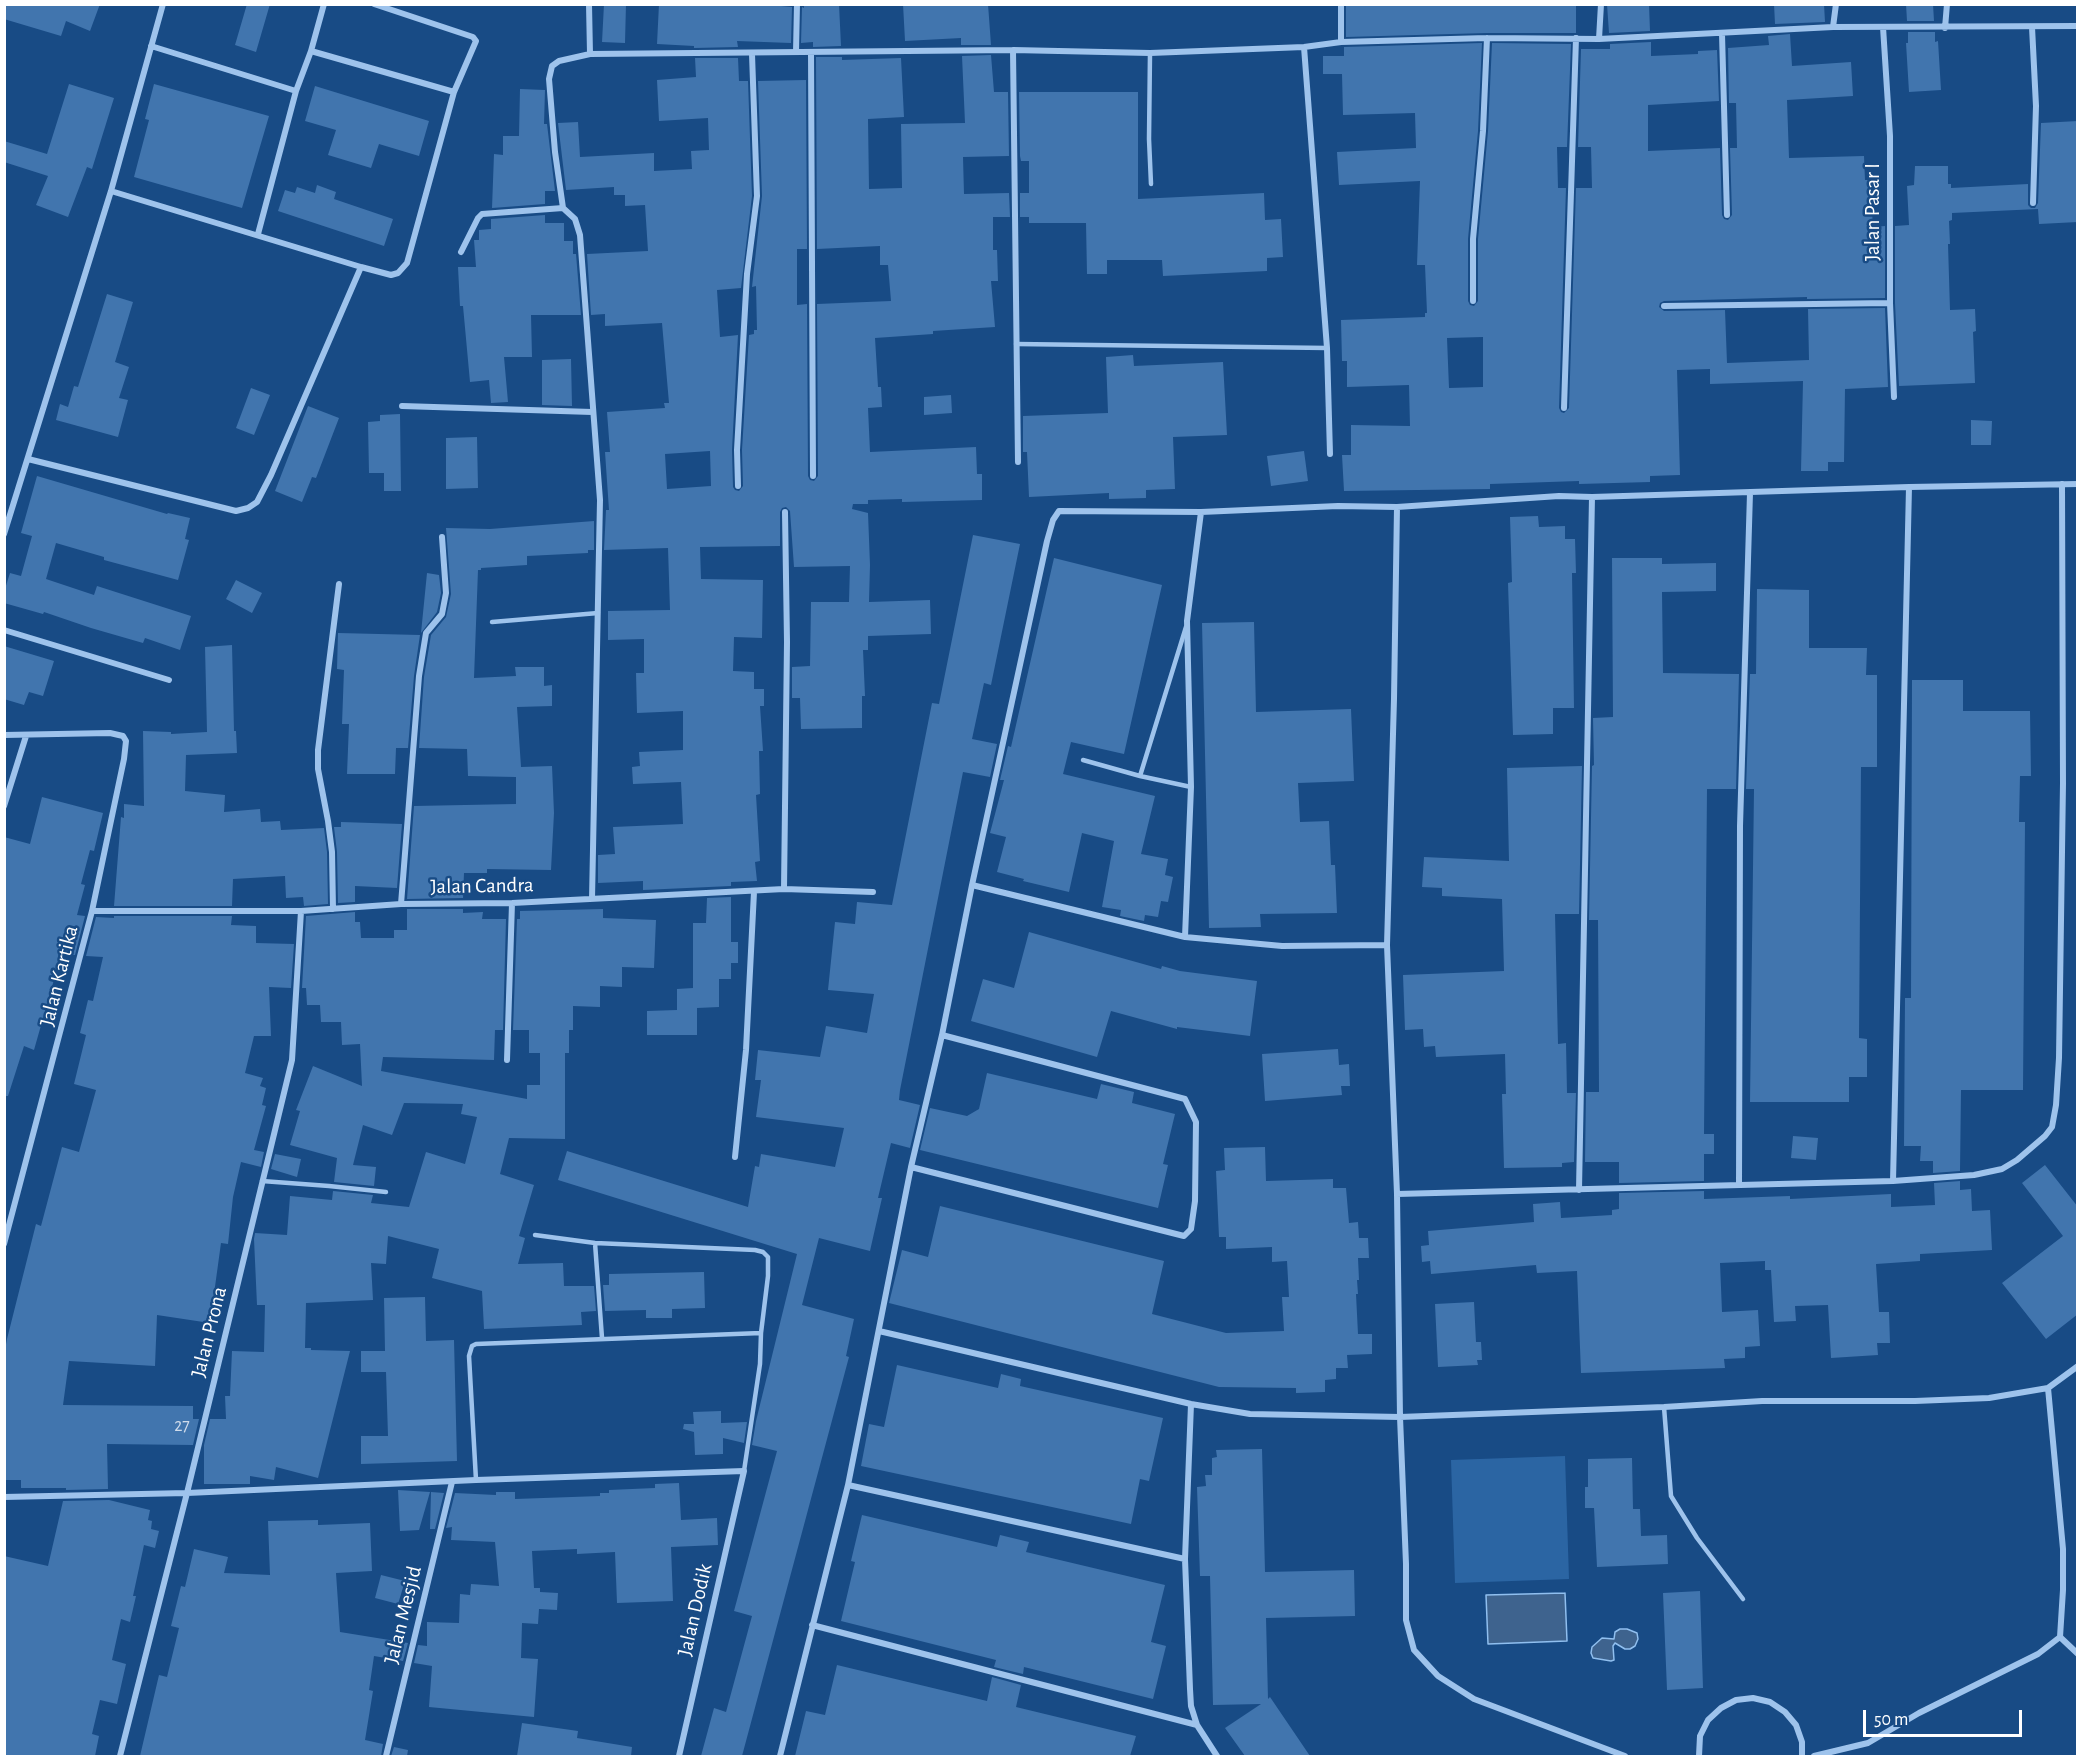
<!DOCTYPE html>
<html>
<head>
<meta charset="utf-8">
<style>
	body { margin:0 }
	#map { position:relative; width:2082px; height:1761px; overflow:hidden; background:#184b85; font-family:"Alegreya Sans",sans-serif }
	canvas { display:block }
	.frame { position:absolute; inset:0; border:6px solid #fff; pointer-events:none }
	.scale { position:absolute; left:1863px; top:1710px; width:159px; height:27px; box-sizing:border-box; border:3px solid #fff; border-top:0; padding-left:8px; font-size:18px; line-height:21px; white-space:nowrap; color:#fff; -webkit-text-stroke:4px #184b85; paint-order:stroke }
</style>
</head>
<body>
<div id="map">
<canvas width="2082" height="1761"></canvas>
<div class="frame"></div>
<div class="scale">50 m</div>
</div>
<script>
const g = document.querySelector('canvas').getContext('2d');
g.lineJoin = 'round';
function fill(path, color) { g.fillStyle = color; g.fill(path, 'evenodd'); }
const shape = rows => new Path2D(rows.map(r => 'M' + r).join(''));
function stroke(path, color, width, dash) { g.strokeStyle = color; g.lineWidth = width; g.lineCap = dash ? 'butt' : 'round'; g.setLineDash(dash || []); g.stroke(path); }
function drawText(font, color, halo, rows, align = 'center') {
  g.font = font + ' "Alegreya Sans",sans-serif'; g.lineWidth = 5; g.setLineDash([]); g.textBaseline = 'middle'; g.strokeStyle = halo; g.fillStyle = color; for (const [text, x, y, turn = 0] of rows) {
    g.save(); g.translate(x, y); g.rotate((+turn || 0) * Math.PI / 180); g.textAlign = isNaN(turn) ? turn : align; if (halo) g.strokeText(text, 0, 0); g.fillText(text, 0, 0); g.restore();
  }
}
const green = shape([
	[1565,1456,1569,1579,1455,1583,1451,1460]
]);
const water = shape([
	[1565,1593,1567,1641,1488,1644,1486,1595,1565,1593],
	[1620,1629,1627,1629,1637,1633,1638,1639,1635,1646,1630,1649,1625,1649,1615,1643,1613,1646,1614,1660,1611,1661,1593,1658,1591,1653,1592,1647,1602,1638,1614,1639,1615,1632,1620,1629]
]);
const building = shape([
	[4,4,100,4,90,31,66,21,61,36,4,19],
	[247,4,270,4,256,52,235,45],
	[604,4,626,4,625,43,602,42],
	[659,4,760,4,792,7,791,43,737,41,738,47,694,48,694,46,657,44],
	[804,4,839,4,841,46,813,47,813,42,801,43,802,7,804,8],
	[903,4,988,4,991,45,961,45,961,38,905,41],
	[1356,4,1576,4,1576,33,1487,33,1346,37,1346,5],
	[1607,4,1649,4,1650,31,1609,33],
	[1774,4,1824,4,1825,22,1775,24],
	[1906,4,1933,4,1934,21,1907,21],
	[1908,32,1935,32,1935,42,1938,41,1941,90,1909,92,1906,43,1908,43],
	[1790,34,1792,66,1851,62,1853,96,1787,100,1789,158,1864,156,1865,180,1870,180,1873,227,1885,226,1885,298,1807,299,1807,297,1664,301,1660,303,1659,307,1664,311,1725,310,1727,363,1809,360,1808,309,1885,308,1888,387,1845,389,1844,462,1828,462,1828,471,1801,471,1803,381,1710,384,1710,369,1677,370,1680,475,1650,476,1650,482,1579,484,1579,481,1490,484,1490,489,1344,491,1342,455,1351,455,1351,425,1410,426,1409,385,1347,387,1347,361,1342,361,1341,320,1425,317,1425,313,1427,313,1425,265,1417,265,1420,181,1339,185,1337,152,1416,148,1415,113,1343,115,1342,74,1323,74,1323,56,1344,56,1344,47,1482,43,1478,131,1468,239,1468,301,1470,305,1474,306,1478,301,1478,239,1488,131,1492,43,1571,44,1567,147,1557,147,1558,188,1566,188,1559,408,1561,412,1564,413,1569,408,1576,188,1592,188,1591,147,1578,147,1581,49,1610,49,1610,44,1651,42,1651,56,1698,54,1698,51,1717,50,1719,101,1648,105,1648,151,1720,148,1722,215,1724,219,1728,220,1732,215,1730,148,1737,148,1736,103,1729,103,1728,48,1769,45,1768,36],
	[1483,337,1483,387,1449,388,1447,338],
	[991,55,994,92,1008,92,1009,156,963,157,964,194,1009,193,1010,217,993,217,993,250,997,250,998,281,991,281,995,327,933,331,933,334,875,338,878,387,881,387,882,407,868,408,870,452,976,447,977,474,982,474,982,500,902,502,902,499,868,500,868,504,853,504,852,509,868,513,870,565,869,602,930,600,931,634,868,636,868,650,863,650,865,696,862,696,862,728,801,729,800,698,792,698,792,667,810,666,811,602,849,602,850,566,794,567,790,511,786,507,782,508,780,512,780,546,700,547,701,579,763,580,762,638,734,637,733,671,754,672,754,689,764,689,764,706,760,706,763,751,759,751,760,794,756,795,760,861,755,862,757,881,731,882,731,886,643,890,643,881,598,883,598,855,615,854,613,827,683,824,681,782,633,784,632,767,640,766,639,752,683,750,683,711,637,713,636,673,644,673,644,639,608,640,608,611,670,610,668,548,604,550,606,510,609,510,605,452,610,452,607,412,665,408,664,403,669,403,662,323,605,326,605,314,591,315,587,254,648,251,645,205,625,206,625,195,614,195,614,187,566,190,558,123,578,122,580,157,654,153,654,171,692,169,691,151,709,150,708,118,659,121,657,80,696,77,695,58,738,58,739,81,748,81,752,196,741,288,717,290,720,337,738,335,732,450,733,487,735,490,739,491,743,486,742,450,749,335,754,334,754,330,757,330,756,286,752,287,762,196,758,81,806,80,807,249,797,249,797,305,807,304,808,476,810,480,814,481,818,476,817,304,891,301,888,265,880,265,880,246,817,249,816,57,842,57,842,60,901,58,904,117,868,119,869,189,902,188,901,124,965,123,962,56],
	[710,451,711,486,667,489,665,454],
	[69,84,114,98,92,169,87,167,68,217,36,205,48,176,4,162,4,141,47,154],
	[154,84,269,116,242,208,134,177,149,120,145,119],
	[315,86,429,121,419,156,379,144,371,168,328,155,336,130,305,121],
	[520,89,545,90,544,124,547,124,555,191,545,191,545,204,492,208,494,154,503,155,503,136,519,136],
	[1019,92,1138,92,1138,199,1264,193,1265,220,1281,219,1283,257,1267,258,1267,271,1163,276,1162,260,1107,260,1107,274,1087,274,1086,223,1029,223,1029,217,1020,217,1020,193,1029,193,1029,161,1021,161,1020,156],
	[2078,121,2078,222,2039,224,2038,209,1952,213,1952,220,1949,221,1950,244,1948,244,1950,310,1975,309,1976,331,1973,332,1975,383,1899,386,1895,303,1895,226,1909,225,1907,186,1914,185,1915,166,1948,166,1948,184,1951,184,1951,188,2028,184,2028,205,2031,208,2035,208,2038,203,2041,123],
	[317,185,336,192,334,199,393,219,384,246,278,211,285,190,295,193,297,187,315,193],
	[545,215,545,223,564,223,564,241,573,241,573,254,576,254,581,315,531,315,532,357,504,357,508,402,491,403,489,380,470,382,463,306,460,306,458,267,476,267,474,240,479,240,479,230,491,229,491,219],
	[107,294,133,302,115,362,129,367,119,398,128,400,118,437,56,420,60,404,68,407,74,386,78,387],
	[1133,355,1134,366,1223,362,1227,435,1173,437,1175,489,1146,490,1146,498,1109,499,1109,493,1029,497,1027,452,1023,452,1023,416,1108,413,1106,357],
	[571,359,572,406,542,405,542,360],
	[251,388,270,395,254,435,236,428],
	[951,395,952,413,924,415,924,397],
	[308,406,339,418,316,478,312,477,302,502,275,491],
	[400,414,401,491,384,491,384,473,369,473,368,422,380,421,380,415],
	[1971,420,1992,421,1991,445,1971,445],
	[477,437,478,488,446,489,446,438],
	[1304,451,1308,481,1271,486,1267,456],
	[37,476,167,514,168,513,190,518,185,539,189,540,178,580,104,560,104,557,56,543,46,579,94,595,97,586,191,616,180,650,145,638,143,643,91,628,44,612,43,614,4,603,4,592,10,573,21,576,32,536,21,533],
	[1538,516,1539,527,1565,526,1565,539,1575,539,1576,573,1572,573,1574,708,1553,708,1553,734,1513,735,1508,583,1512,582,1510,517],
	[594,521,594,550,588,550,588,553,527,556,527,565,481,568,481,570,478,570,474,678,516,676,515,667,544,667,544,686,552,685,552,706,517,707,521,767,552,766,554,813,551,870,487,869,487,873,464,873,463,898,407,899,414,806,516,804,516,777,468,776,467,749,419,748,424,677,431,635,446,617,451,594,446,528,490,529],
	[973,535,1020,544,991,685,984,683,972,739,997,744,990,777,963,772,900,1090,899,1100,920,1105,910,1148,891,1143,878,1198,882,1198,870,1251,819,1238,802,1305,854,1319,846,1356,849,1357,742,1756,701,1756,714,1708,726,1712,752,1616,734,1611,777,1451,752,1445,756,1421,797,1254,558,1180,567,1151,748,1207,755,1166,759,1167,761,1154,835,1167,844,1128,756,1117,761,1080,755,1080,758,1050,820,1057,826,1026,867,1033,874,994,828,990,835,922,855,924,857,902,892,905,932,703,939,704],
	[1054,558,1162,585,1124,754,1071,742,1063,774,1155,796,1141,854,1168,859,1165,875,1173,877,1168,902,1161,901,1158,917,1145,915,1144,921,1120,916,1121,910,1102,907,1114,841,1082,833,1069,892,1023,881,1024,879,997,872,1006,837,990,833,1004,780,1000,780,1008,746,1011,747],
	[1612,558,1662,558,1662,564,1716,563,1716,591,1662,592,1663,673,1739,674,1736,789,1707,789,1704,1134,1714,1134,1714,1154,1704,1154,1704,1181,1619,1183,1619,1162,1585,1162,1586,1092,1599,1092,1598,920,1589,920,1592,766,1594,765,1593,718,1613,717],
	[427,573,439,575,441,593,437,612,421,633],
	[236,580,262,593,252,613,226,599],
	[1757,589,1809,590,1809,648,1867,648,1866,675,1877,675,1877,767,1861,767,1859,1038,1867,1039,1867,1077,1849,1077,1849,1102,1750,1102,1754,789,1746,789,1750,674,1756,674],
	[1254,622,1256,712,1351,709,1354,781,1298,783,1300,822,1329,821,1331,865,1335,865,1337,913,1260,914,1261,927,1209,928,1202,623],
	[338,633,420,635,414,676,408,748,396,748,395,774,347,774,349,724,342,724,344,670,337,669],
	[232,645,234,731,236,731,237,753,186,755,185,791,225,795,224,812,260,809,261,822,280,821,281,830,324,828,327,852,328,904,304,906,303,897,286,898,285,876,233,879,232,906,114,906,121,817,124,818,124,804,144,806,143,731,171,732,171,734,207,732,205,647],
	[4,646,54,661,43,696,29,692,24,705,4,699],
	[1912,680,1963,680,1963,711,2030,711,2031,776,2020,776,2019,822,2025,822,2023,1090,1961,1090,1960,1171,1933,1173,1933,1161,1920,1161,1921,1146,1904,1146,1905,998,1911,998],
	[1582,766,1579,914,1555,914,1558,1044,1566,1043,1567,1093,1576,1093,1574,1162,1562,1163,1562,1167,1504,1168,1502,1094,1506,1094,1505,1054,1436,1057,1435,1046,1424,1047,1423,1029,1405,1030,1403,975,1504,971,1502,899,1442,896,1442,888,1422,887,1424,857,1509,861,1507,768],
	[42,797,103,813,94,851,90,850,81,884,85,885,77,915,85,916,75,955,61,955,34,1050,24,1046,8,1096,4,1096,4,837,30,844],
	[341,822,402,824,397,888,355,886,355,902,338,903,337,852,334,827,341,827],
	[731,897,731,942,738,942,738,963,731,963,731,979,719,979,719,1007,697,1008,697,1035,647,1035,647,1011,677,1010,677,989,693,988,693,923,706,923,707,898],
	[407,909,463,909,463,913,483,912,482,919,506,919,503,1030,495,1030,494,1060,383,1057,381,1071,527,1099,527,1085,540,1085,540,1053,529,1053,529,1030,513,1030,517,919,520,919,520,911,603,909,603,918,656,920,654,968,622,967,622,987,600,986,600,1007,573,1006,573,1030,569,1030,569,1053,565,1053,565,1139,509,1138,500,1174,534,1185,519,1236,525,1238,518,1264,563,1263,564,1286,594,1286,596,1311,581,1312,582,1325,484,1329,482,1291,432,1278,439,1249,388,1236,386,1264,371,1263,373,1300,306,1303,305,1348,311,1348,311,1350,350,1351,318,1478,276,1467,274,1480,250,1476,250,1484,204,1484,204,1445,210,1419,226,1419,225,1396,230,1396,232,1351,264,1352,265,1305,257,1305,254,1239,255,1233,287,1235,290,1196,332,1200,333,1191,373,1195,371,1203,409,1207,426,1152,465,1164,477,1117,461,1114,463,1104,404,1103,392,1135,363,1125,353,1165,376,1167,374,1186,334,1182,337,1158,290,1145,300,1111,296,1110,313,1066,362,1086,360,1044,342,1045,341,1022,321,1022,320,1005,307,1005,306,988,302,988,306,916,355,912,355,922,360,922,361,938,394,938,394,930,407,930],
	[114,916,232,916,231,925,256,926,256,943,294,944,291,988,269,987,271,1036,254,1036,245,1073,263,1078,260,1086,266,1088,262,1105,266,1106,254,1150,264,1152,261,1167,241,1162,233,1197,228,1244,221,1243,210,1323,157,1315,155,1366,69,1361,63,1405,193,1406,193,1419,199,1419,193,1445,107,1444,108,1489,66,1490,66,1488,21,1488,21,1480,4,1480,4,1355,7,1339,36,1224,41,1226,62,1147,79,1152,96,1090,74,1084,86,1035,80,1033,88,1000,93,1001,103,957,86,956,96,917,114,918],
	[1029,932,1161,969,1162,966,1180,971,1257,981,1250,1036,1177,1027,1177,1029,1111,1011,1097,1057,971,1021,983,979,1014,988],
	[1338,1049,1339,1065,1349,1064,1350,1086,1341,1086,1342,1095,1265,1101,1262,1054],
	[987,1073,1097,1099,1101,1084,1134,1092,1132,1103,1175,1114,1163,1164,1168,1165,1158,1208,920,1150,930,1108,967,1116,979,1109],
	[1793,1136,1818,1138,1816,1160,1791,1158],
	[1265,1147,1266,1181,1333,1179,1333,1188,1346,1188,1349,1223,1358,1222,1359,1238,1368,1238,1369,1258,1358,1258,1359,1280,1357,1280,1358,1294,1356,1294,1358,1334,1372,1334,1372,1354,1347,1355,1348,1368,1336,1368,1336,1379,1325,1380,1325,1392,1296,1393,1296,1388,1219,1387,889,1303,902,1250,928,1257,940,1206,1164,1261,1152,1314,1226,1333,1284,1331,1282,1297,1289,1297,1287,1261,1272,1262,1272,1247,1226,1249,1226,1237,1219,1237,1216,1171,1225,1170,1224,1148],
	[275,1154,301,1159,297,1177,271,1169],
	[2045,1165,2078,1207,2078,1314,2046,1339,2002,1283,2063,1236,2022,1183],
	[1960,1181,1960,1190,1971,1189,1972,1211,1990,1210,1992,1250,1920,1254,1920,1261,1876,1264,1879,1312,1889,1312,1890,1343,1877,1343,1878,1355,1831,1358,1828,1305,1795,1306,1796,1321,1774,1322,1771,1270,1765,1270,1765,1261,1720,1263,1722,1312,1758,1310,1760,1346,1745,1347,1745,1358,1724,1359,1725,1368,1581,1373,1577,1271,1537,1273,1536,1265,1431,1274,1430,1261,1422,1262,1421,1246,1429,1245,1428,1231,1534,1222,1533,1204,1560,1202,1561,1218,1612,1215,1612,1210,1619,1209,1619,1193,1704,1191,1704,1199,1790,1196,1790,1199,1891,1194,1891,1207,1935,1205,1934,1183],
	[704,1272,705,1308,672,1309,672,1318,646,1318,646,1310,605,1311,603,1285,609,1285,609,1274],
	[425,1297,426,1341,454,1340,457,1461,361,1464,361,1436,388,1436,386,1372,361,1372,361,1351,385,1351,384,1298],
	[1474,1302,1476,1342,1481,1342,1482,1360,1477,1360,1478,1365,1438,1367,1435,1304],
	[897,1365,998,1388,1001,1374,1021,1379,1020,1386,1163,1418,1149,1481,1140,1479,1131,1524,861,1466,869,1424,884,1427],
	[721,1411,721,1423,747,1422,744,1443,723,1438,723,1454,695,1455,694,1432,683,1429,684,1424,694,1424,693,1412],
	[1262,1449,1265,1572,1354,1570,1355,1616,1266,1618,1268,1699,1270,1697,1310,1756,1245,1756,1225,1728,1261,1704,1213,1705,1210,1576,1200,1576,1197,1487,1206,1486,1205,1475,1212,1475,1212,1458,1217,1457,1216,1450],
	[1632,1458,1633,1509,1640,1509,1641,1536,1667,1535,1668,1564,1597,1567,1594,1508,1585,1508,1585,1487,1588,1487,1588,1459],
	[679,1483,681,1520,717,1518,718,1545,671,1547,673,1601,617,1603,615,1552,577,1554,577,1549,532,1551,534,1588,540,1588,540,1592,558,1593,557,1610,539,1609,538,1624,522,1623,521,1658,538,1659,534,1717,429,1707,432,1666,414,1663,418,1645,427,1646,427,1622,459,1623,460,1594,470,1595,471,1584,499,1586,495,1542,451,1540,452,1527,446,1528,455,1493,496,1495,496,1492,515,1492,515,1499,600,1496,600,1493,609,1493,609,1490,655,1488,655,1484],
	[398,1490,430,1492,419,1530,400,1531],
	[431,1492,444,1493,435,1529,430,1529],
	[109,1500,150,1510,148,1520,152,1521,151,1529,159,1531,155,1548,144,1545,133,1596,136,1596,130,1622,121,1619,112,1660,126,1664,117,1704,100,1700,92,1734,99,1736,95,1756,4,1756,4,1556,48,1566,63,1501],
	[862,1515,997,1547,1000,1535,1029,1542,1026,1552,1165,1585,1151,1642,1166,1646,1153,1699,1024,1667,1023,1674,994,1667,996,1660,841,1621,855,1562,851,1561],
	[318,1520,318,1525,370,1523,372,1571,336,1573,340,1632,408,1643,403,1661,374,1656,369,1690,373,1691,365,1740,383,1744,381,1756,140,1756,159,1675,167,1677,179,1628,171,1626,181,1586,185,1587,194,1549,228,1557,224,1573,270,1575,268,1521],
	[381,1575,405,1581,398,1604,375,1598],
	[1700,1591,1703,1688,1667,1690,1663,1593],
	[837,1665,987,1701,992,1677,1021,1685,1016,1707,1136,1736,1130,1756,795,1756,806,1711,825,1715],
	[522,1723,578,1731,577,1738,632,1747,631,1756,517,1756],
	[394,1747,408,1750,407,1756,391,1756]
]);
const service = shape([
	[1150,53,1149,139,1151,184],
	[1016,344,1327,348],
	[492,622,598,613],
	[1083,760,1140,776,1191,787],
	[1140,776,1186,627],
	[262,1181,329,1186,386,1192],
	[535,1235,595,1243,755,1250,763,1252,768,1257,768,1276,761,1333,760,1364,744,1471],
	[595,1243,602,1338],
	[1664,1407,1671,1496,1697,1538,1743,1599],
	[476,1480,469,1356,472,1346,476,1344,761,1333]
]);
const minor = shape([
	[589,4,590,54],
	[1833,27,1836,4],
	[1883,27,1890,136,1890,303,1894,397],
	[2032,27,2036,106,2033,203],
	[1945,28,1947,4],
	[1722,34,1727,215],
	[1599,39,1601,4],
	[1341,42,1341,4],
	[151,46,296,91],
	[1304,47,1327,348,1330,454],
	[1013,50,1018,462],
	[311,51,454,92],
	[796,52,797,4],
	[811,52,813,476],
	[111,191,361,267,391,275,398,273,407,263,454,92,476,41,473,37,374,4],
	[258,234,296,91,311,51,324,4],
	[461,252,478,218,482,214,563,208],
	[1473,301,1473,239,1483,131,1487,38],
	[1664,306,1890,303],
	[402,406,592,412],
	[1564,408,1576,38],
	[28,459,236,511,248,508,257,502,271,475,361,267],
	[738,486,737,450,747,274,757,196,752,54],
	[1397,507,1394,699,1387,945,1397,1194,1400,1417,1406,1564,1406,1620,1414,1650,1438,1676,1474,1699,1625,1756],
	[4,534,111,191,163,4],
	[4,630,169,680],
	[4,735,110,733,123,736,126,741,124,759,92,911,4,1244],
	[4,806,26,736],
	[972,885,1185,937,1282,946,1387,945],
	[784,889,787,642,785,512],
	[592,899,600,500,580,235,575,219,563,208,555,152,549,79,552,66,559,61,590,54,1013,50,1150,53,1304,47,1341,42,1487,38,1599,39,1833,27,2078,26],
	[401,904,419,676,426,633,442,614,446,593,442,537],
	[333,909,332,852,328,821,318,769,318,750,339,584],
	[92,911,301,911,401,904,512,903,784,889,873,892],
	[1185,937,1191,787,1187,621,1201,512],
	[507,1060,512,903],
	[735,1157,746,1050,754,892],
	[911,1167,1184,1236,1191,1229,1195,1201,1196,1122,1185,1099,942,1035],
	[1893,1181,1909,487],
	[1739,1185,1740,826,1750,493],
	[1579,1190,1592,497],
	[1397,1194,1893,1181,1974,1175,2002,1169,2017,1160,2045,1136,2052,1127,2056,1105,2059,1058,2063,783,2062,484],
	[879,1331,1191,1404,1250,1414,1400,1417,1664,1407,1762,1401,1915,1401,1989,1398,2048,1388],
	[1191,1404,1185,1559,1190,1689,1191,1706,1197,1725,1217,1756],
	[848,1485,1185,1559],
	[4,1497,187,1493,476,1480,744,1471,679,1756],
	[812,1625,1197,1725],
	[2060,1637,2078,1654],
	[120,1756,187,1493,292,1060,301,911],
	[386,1756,452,1482],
	[780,1756,848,1485,911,1167,942,1035,972,885,1047,541,1053,520,1059,511,1201,512,1338,506,1397,507,1559,496,1592,497,1909,487,2078,484],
	[1699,1756,1700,1736,1708,1720,1721,1708,1736,1700,1753,1698,1770,1702,1785,1712,1796,1725,1802,1742,1802,1756],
	[1814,1756,1868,1743,1919,1713,2038,1654,2060,1637,2063,1590,2063,1549,2048,1388,2078,1366]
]);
const numberNames = [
	["27",182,1426]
];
const streetNames = [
	["Jalan Pasar I",1873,212,-90],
	["Jalan Candra",482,886,-1],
	["Jalan Kartika",59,976,-76],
	["Jalan Prona",209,1332,-76],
	["Jalan Dodik",695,1610,-77],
	["Jalan Mesjid",403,1615,-76]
];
fill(green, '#2b65a3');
fill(water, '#3e638e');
stroke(water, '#90bfef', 1.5);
fill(building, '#4175ae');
stroke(service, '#9ec3ec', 4.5);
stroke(minor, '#9ec3ec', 6);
drawText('18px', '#d0dceb', null, numberNames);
drawText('21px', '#fff', '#184b85', streetNames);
</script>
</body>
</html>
